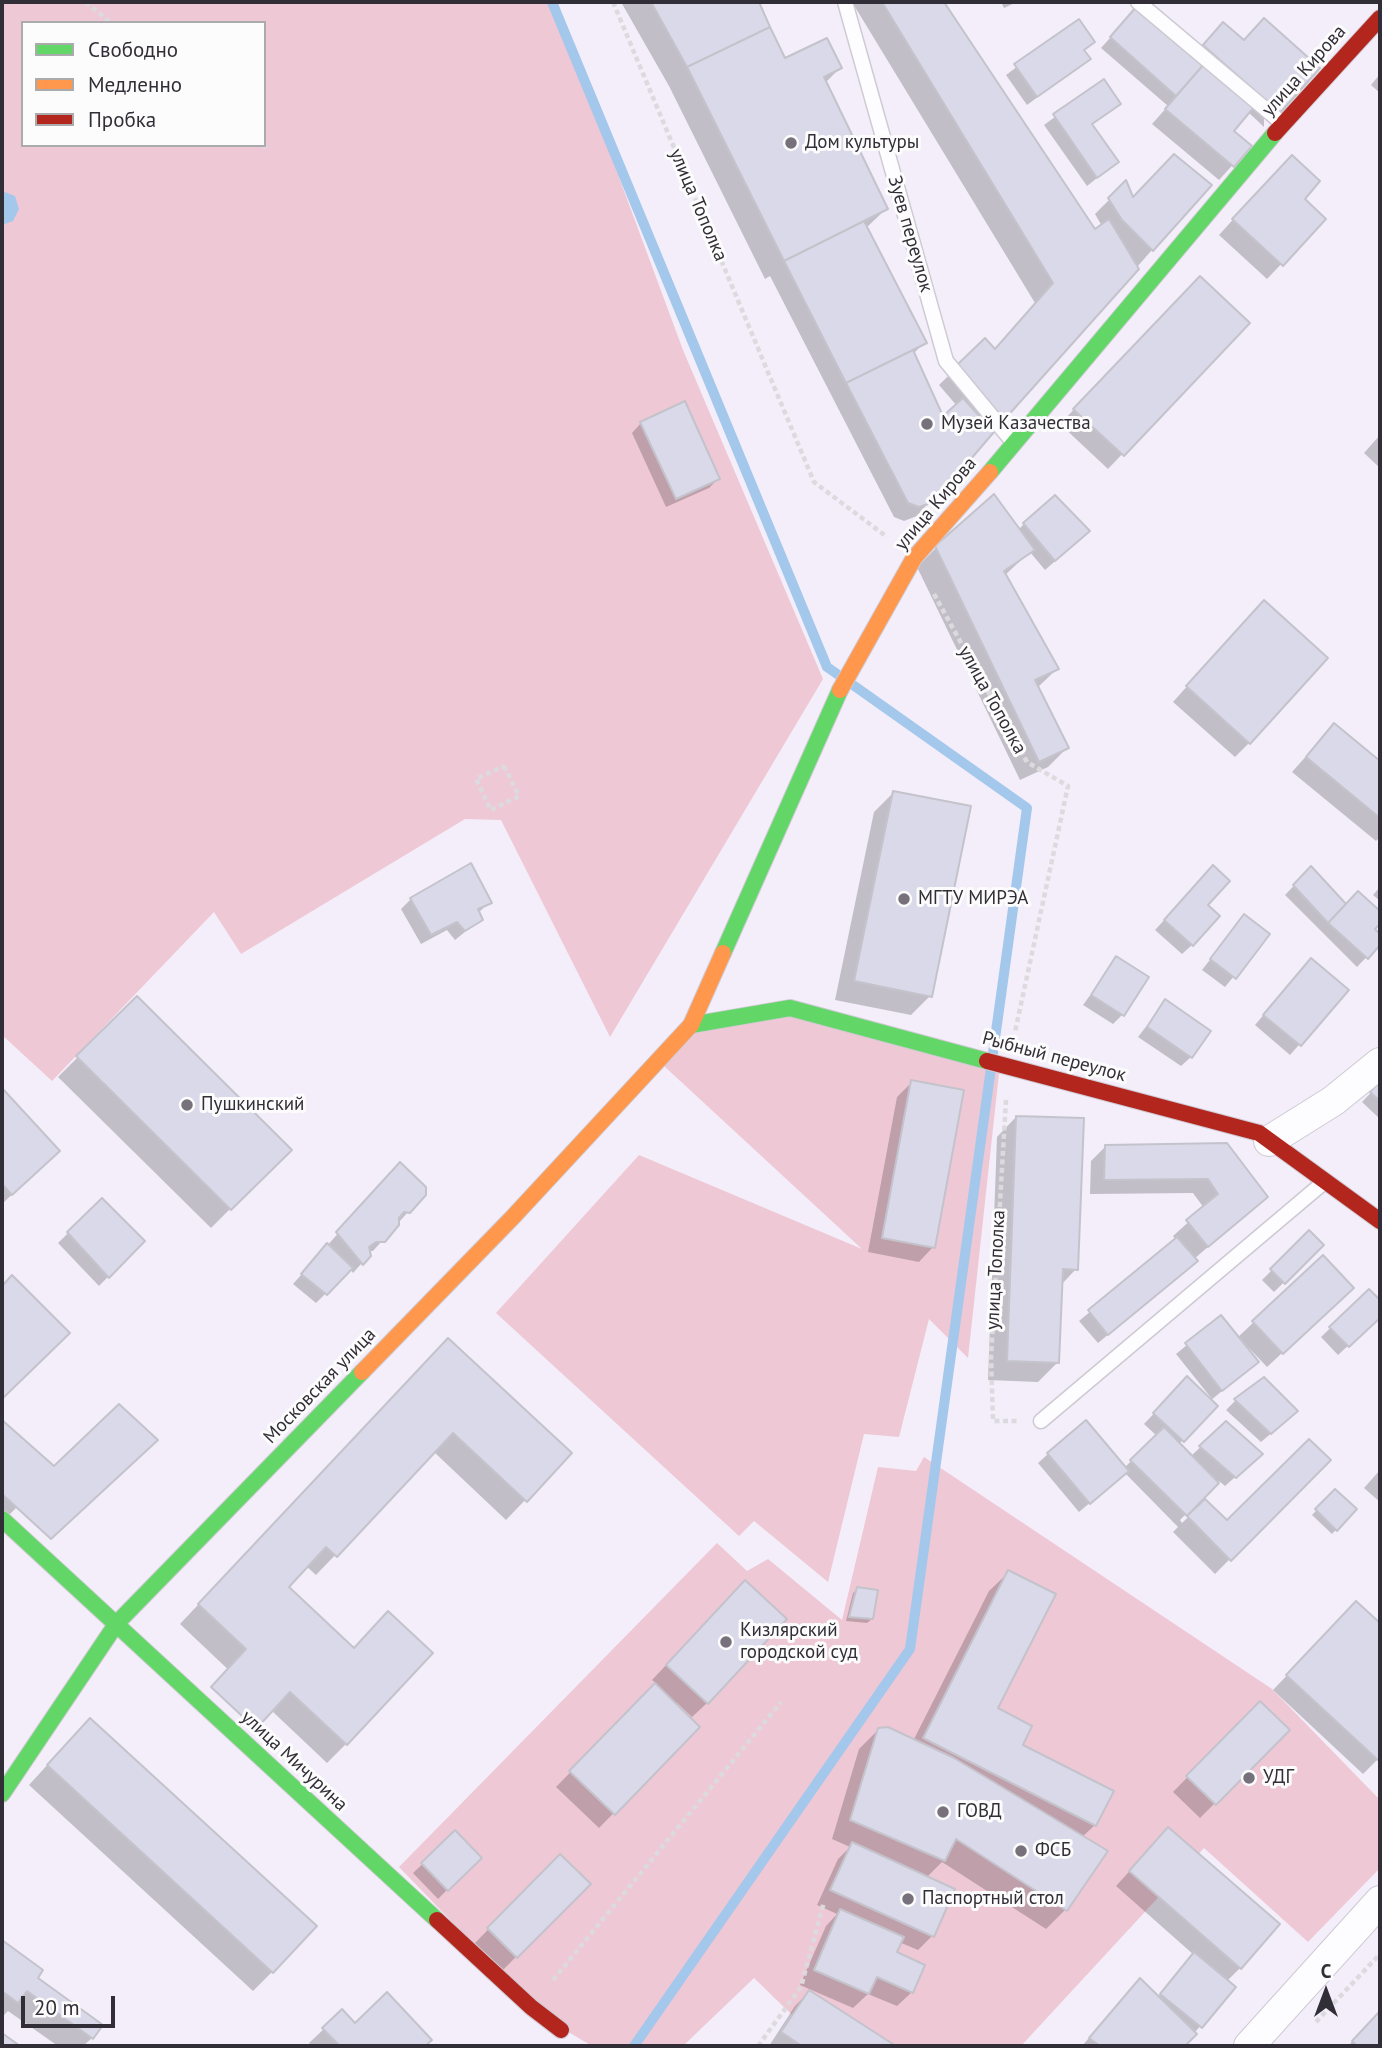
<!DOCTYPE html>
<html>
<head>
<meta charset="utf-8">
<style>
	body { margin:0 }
	#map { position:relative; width:1382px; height:2048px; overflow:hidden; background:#f3eef9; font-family:"PT Sans",sans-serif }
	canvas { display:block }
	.frame { position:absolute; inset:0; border:4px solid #322e37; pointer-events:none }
	.legend { position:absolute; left:21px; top:21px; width:245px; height:126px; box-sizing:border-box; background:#fcfcfc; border:2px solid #abaaad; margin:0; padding:9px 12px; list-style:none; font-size:21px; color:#322e37 }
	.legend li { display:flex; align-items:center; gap:14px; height:35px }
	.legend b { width:35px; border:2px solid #abaaad }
	.north { position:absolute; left:1291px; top:1957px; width:70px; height:70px; -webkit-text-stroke:5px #fcfcfc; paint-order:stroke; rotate:0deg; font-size:19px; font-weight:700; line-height:28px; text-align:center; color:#322e37 }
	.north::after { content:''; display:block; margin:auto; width:24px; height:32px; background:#322e37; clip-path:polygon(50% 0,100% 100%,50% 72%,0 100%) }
	.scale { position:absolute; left:21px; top:1996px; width:94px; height:32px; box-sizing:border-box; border:4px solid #322e37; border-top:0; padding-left:9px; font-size:21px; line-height:24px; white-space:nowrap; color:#322e37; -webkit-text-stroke:5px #fcfcfc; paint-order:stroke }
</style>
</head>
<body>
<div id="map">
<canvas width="1382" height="2048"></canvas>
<div class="frame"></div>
<ul class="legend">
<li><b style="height:9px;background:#63d668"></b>Свободно</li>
<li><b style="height:9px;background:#ff974d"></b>Медленно</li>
<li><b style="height:9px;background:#b3261e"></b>Пробка</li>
</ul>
<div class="north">С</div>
<div class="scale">20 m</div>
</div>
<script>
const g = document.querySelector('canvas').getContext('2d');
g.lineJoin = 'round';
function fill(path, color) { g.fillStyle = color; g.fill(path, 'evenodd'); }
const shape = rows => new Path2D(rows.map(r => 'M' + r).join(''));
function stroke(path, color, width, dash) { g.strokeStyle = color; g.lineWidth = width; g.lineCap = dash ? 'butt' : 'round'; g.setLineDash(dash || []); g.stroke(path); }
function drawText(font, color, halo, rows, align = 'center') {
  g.font = font + ' "PT Sans",sans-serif'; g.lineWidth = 6; g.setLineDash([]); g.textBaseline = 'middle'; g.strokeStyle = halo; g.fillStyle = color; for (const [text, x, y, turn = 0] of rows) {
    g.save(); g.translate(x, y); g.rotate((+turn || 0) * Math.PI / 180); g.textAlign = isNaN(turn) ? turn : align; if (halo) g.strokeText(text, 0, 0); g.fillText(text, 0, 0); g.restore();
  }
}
const green = shape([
	[2,2,554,2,683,350,823,679,610,1037,501,820,465,819,241,954,214,912,52,1081,2,1035],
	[23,23,264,23,264,145,23,145],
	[787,1013,1000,1064,968,1358,929,1319,899,1437,864,1434,828,1582,754,1521,739,1536,496,1313,639,1155,862,1249,664,1066,697,1031],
	[924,1457,1272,1689,1380,1800,1380,1868,1308,1942,1204,1848,1021,2046,824,2046,754,1978,683,2046,592,2046,545,2018,399,1867,717,1543,747,1571,768,1559,842,1620,878,1467,916,1471]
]);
const water = shape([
	[2,191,15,196,19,209,13,221,2,225]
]);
const shadow = shape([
	[621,2,758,2,784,61,840,68,825,83,886,209,866,228,925,342,913,354,943,418,957,406,939,385,985,340,994,351,1035,303,852,2,942,2,1095,231,1102,226,1095,214,1126,183,1152,250,917,516,904,521,894,517,770,276,765,279,669,86],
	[1001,2,1017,2,1004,8],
	[1128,18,1193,57,1209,39,1243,42,1264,20,1264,127,1248,112,1232,131,1250,146,1219,180,1152,124,1168,106,1101,48],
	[1078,21,1093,42,1083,52,1089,59,1027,105,1006,75],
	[1380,74,1380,93,1371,85],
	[1104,81,1119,103,1091,126,1117,162,1087,186,1044,125],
	[1277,171,1324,219,1267,279,1219,235],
	[1185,293,1247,323,1108,469,1060,424],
	[641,423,718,479,709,488,666,507,632,433],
	[1380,435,1380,468,1364,453],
	[1024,524,1078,541,1045,570,1030,552,1005,575,1057,669,1037,688,1067,748,1048,767,1020,780,917,567,936,548,1018,530],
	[1249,617,1249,743,1235,757,1173,702],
	[1334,725,1380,764,1380,837,1376,841,1292,772],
	[893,793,930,996,911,1015,835,1000,874,812],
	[470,865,490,902,478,913,481,919,455,940,447,930,421,944,401,909,411,899],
	[1311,868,1346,906,1358,893,1380,913,1380,921,1373,929,1380,936,1380,943,1357,967,1285,895],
	[1204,877,1206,905,1192,945,1182,954,1155,930],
	[1380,887,1380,901,1373,895],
	[1244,916,1268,934,1225,987,1202,970],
	[1117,958,1122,1015,1113,1024,1083,1005],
	[1301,970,1347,990,1290,1055,1255,1025],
	[137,998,289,1150,211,1228,58,1077],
	[1165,1002,1191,1057,1181,1066,1138,1037],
	[912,1082,933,1247,919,1262,868,1252,897,1097],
	[1380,1083,1380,1119,1362,1102],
	[2,1090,58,1151,2,1204],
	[1016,1117,1076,1269,1061,1285,1058,1362,1038,1382,988,1380,997,1137],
	[1105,1147,1266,1197,1194,1259,1186,1270,1098,1343,1079,1321,1176,1240,1173,1236,1204,1208,1193,1193,1090,1194,1091,1161],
	[391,1174,408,1212,373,1251,368,1251,369,1255,353,1273,350,1269,316,1303,293,1284],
	[102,1200,143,1241,99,1286,58,1243],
	[1309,1233,1322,1245,1274,1292,1262,1280],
	[1323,1257,1337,1302,1267,1367,1249,1348,1247,1350,1257,1362,1210,1401,1216,1406,1179,1444,1191,1456,1226,1423,1251,1463,1225,1486,1219,1481,1180,1520,1182,1523,1205,1501,1227,1523,1328,1460,1215,1574,1173,1532,1178,1527,1125,1473,1079,1512,1038,1463,1048,1454,1124,1468,1157,1436,1144,1424,1178,1388,1212,1399,1176,1354,1221,1317,1237,1338],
	[12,1278,68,1333,2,1397,2,1288],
	[1369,1291,1380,1303,1380,1316,1338,1355,1321,1337],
	[429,1359,570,1453,506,1520,434,1452,316,1575,306,1566,286,1587,346,1744,327,1763,180,1624],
	[1236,1400,1287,1420,1261,1442,1226,1410],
	[2,1422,55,1469,2,1522],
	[1380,1470,1380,1502,1364,1488],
	[1335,1491,1355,1510,1332,1534,1312,1515],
	[1009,1572,996,1709,1020,1746,1095,1825,1082,1837,1066,1909,1046,1929,942,1862,926,1878,932,1936,918,1950,899,1942,894,1953,912,1992,897,2006,868,1994,853,2008,800,1985,826,1926,837,1914,817,1905,838,1859,850,1847,832,1839,859,1749,879,1729,913,1741,989,1591],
	[858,1589,872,1619,867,1623,846,1621,853,1593],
	[730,1597,707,1703,692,1717,677,1703,675,1706,698,1727,599,1828,556,1787,657,1684,652,1680],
	[1356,1603,1380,1626,1380,1757,1363,1774,1273,1690],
	[1260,1703,1288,1730,1200,1818,1173,1792],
	[71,1739,272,1972,253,1991,29,1785],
	[1168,1829,1240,1968,1227,1981,1234,1987,1183,2046,1082,2046,1126,1995,1157,1998,1194,1955,1116,1886],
	[455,1833,479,1858,438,1899,413,1873],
	[560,1856,588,1884,502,1971,474,1944],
	[2,1942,41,1970,35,1978,92,2038,83,2046,58,2046,8,2011,2,2017],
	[809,1992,893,2046,769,2046,795,2006],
	[342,2012,355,2026,430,2040,423,2046,312,2046,309,2043],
	[1380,2012,1380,2046,1348,2046]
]);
const stream = shape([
	[552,2,827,667,840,676],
	[853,685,1027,808,993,1053],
	[634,2046,910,1649,991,1068]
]);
const building = shape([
	[651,2,759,2,770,27,687,67,651,2],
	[882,2,944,2,1095,229,1109,219,1139,269,1004,420,957,365,985,338,995,349,1053,283,882,2],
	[1137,6,1204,64,1176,96,1110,37,1137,6],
	[1264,18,1320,68,1280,113,1203,45,1223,22,1244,40,1264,18],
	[1079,19,1095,42,1084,50,1091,59,1037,97,1014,64,1079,19],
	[770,27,785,58,827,38,842,68,824,77,888,209,784,261,687,67,770,27],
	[1204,64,1254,107,1234,131,1252,146,1234,167,1165,109,1204,64],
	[1104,79,1121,104,1092,124,1119,162,1097,178,1053,114,1104,79],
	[1174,154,1212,185,1153,251,1122,220,1108,198,1126,180,1133,197,1174,154],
	[1292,155,1320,181,1305,199,1326,219,1283,266,1232,219,1292,155],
	[864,221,927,343,846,383,784,261,864,221],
	[1200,276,1250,323,1124,456,1073,409,1200,276],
	[913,350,943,416,963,398,994,432,934,502,919,507,908,503,846,383,913,350],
	[685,401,720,479,676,499,640,422,685,401],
	[994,494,1035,550,1004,571,1059,669,1035,680,1069,748,1039,762,935,546,994,494],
	[1055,495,1090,531,1055,561,1023,523,1055,495],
	[1264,600,1328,658,1250,744,1186,686,1264,600],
	[1334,723,1380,761,1380,818,1306,757,1334,723],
	[893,791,971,806,932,997,854,981,893,791],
	[471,863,492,903,478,909,483,920,465,931,457,922,431,935,410,898,471,863],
	[1213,865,1230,881,1208,905,1220,916,1193,946,1164,920,1213,865],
	[1311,866,1346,904,1328,923,1293,885,1311,866],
	[1358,891,1380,911,1380,924,1375,929,1380,934,1380,945,1368,959,1328,923,1358,891],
	[1244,914,1270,934,1236,979,1210,959,1244,914],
	[1116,956,1149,977,1124,1016,1091,995,1116,956],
	[1311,958,1349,990,1301,1046,1263,1015,1311,958],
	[137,996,292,1150,231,1210,76,1056,137,996],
	[1165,999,1211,1031,1192,1058,1147,1027,1165,999],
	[911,1080,964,1090,935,1248,882,1238,911,1080],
	[1380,1081,1380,1101,1370,1092,1380,1081],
	[2,1088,60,1151,12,1195,2,1184,2,1088],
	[1016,1116,1084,1118,1078,1270,1063,1269,1059,1363,1007,1361,1016,1116],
	[1227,1143,1268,1197,1208,1247,1186,1220,1218,1194,1208,1179,1104,1180,1105,1145,1227,1143],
	[400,1162,426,1187,426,1195,410,1213,404,1212,399,1218,399,1225,385,1242,376,1242,369,1247,371,1256,363,1265,336,1232,400,1162],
	[102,1198,145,1241,109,1278,67,1232,102,1198],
	[1309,1230,1324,1245,1285,1284,1270,1269,1309,1230],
	[1177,1237,1198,1261,1108,1335,1088,1310,1177,1237],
	[327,1243,353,1268,327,1295,301,1274,327,1243],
	[1323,1255,1354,1288,1283,1354,1252,1321,1323,1255],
	[12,1275,70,1333,2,1399,2,1286,12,1275],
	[1369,1289,1380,1300,1380,1318,1349,1347,1329,1327,1369,1289],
	[1221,1315,1259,1362,1222,1391,1185,1343,1221,1315],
	[448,1338,572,1453,527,1502,453,1433,337,1557,326,1547,289,1587,354,1648,388,1611,433,1653,347,1745,290,1692,256,1729,211,1687,246,1649,198,1604,448,1338],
	[1187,1376,1218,1406,1184,1442,1153,1413,1187,1376],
	[1264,1377,1298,1411,1271,1434,1234,1399,1264,1377],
	[119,1404,158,1440,51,1539,2,1494,2,1420,54,1466,119,1404],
	[1086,1420,1129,1471,1090,1504,1047,1453,1086,1420],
	[1226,1421,1263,1454,1236,1478,1199,1446,1226,1421],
	[1164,1427,1219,1483,1187,1516,1130,1460,1164,1427],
	[1309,1439,1331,1460,1231,1561,1187,1516,1205,1499,1227,1520,1309,1439],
	[1335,1489,1357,1509,1337,1531,1315,1509,1335,1489],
	[1008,1570,1056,1594,998,1708,1032,1726,1023,1745,1114,1791,1096,1826,923,1738,1008,1570],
	[745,1580,787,1619,708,1704,666,1665,745,1580],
	[857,1587,878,1590,873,1619,849,1617,857,1587],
	[1356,1601,1380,1623,1379,1761,1286,1675,1356,1601],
	[655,1683,700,1727,615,1815,569,1771,655,1683],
	[1260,1701,1290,1730,1216,1805,1186,1776,1260,1701],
	[90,1718,317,1926,273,1973,47,1765,90,1718],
	[888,1727,954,1758,1108,1851,1067,1911,956,1839,945,1861,850,1820,878,1728,888,1727],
	[1168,1827,1280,1924,1241,1969,1129,1871,1168,1827],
	[455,1830,482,1858,448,1891,421,1863,455,1830],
	[852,1842,955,1889,934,1937,830,1890,852,1842],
	[560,1854,591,1884,517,1958,487,1928,560,1854],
	[840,1909,904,1937,897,1952,925,1965,913,1993,877,1977,869,1994,814,1970,840,1909],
	[2,1940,43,1970,38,1978,103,2025,93,2039,27,1991,18,2003,2,1991,2,1940],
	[1194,1952,1236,1987,1202,2028,1160,1994,1194,1952],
	[1140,1978,1197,2034,1185,2046,1100,2046,1089,2038,1140,1978],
	[809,1990,896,2046,802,2046,781,2032,809,1990],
	[387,1992,432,2040,425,2046,340,2046,322,2028,342,2009,355,2023,387,1992],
	[1380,2011,1380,2046,1357,2046,1352,2041,1380,2011],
	[2,2033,20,2046,2,2046,2,2033]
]);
const path = shape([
	[86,2,111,23],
	[613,2,814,482,887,537],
	[263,145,266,148],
	[934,594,1027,762,1068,786,1015,1032],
	[504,766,519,796,491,810,476,779,504,766],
	[1006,1100,991,1357,993,1421,1019,1421],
	[553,1980,781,1702],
	[1316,2022,1380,1954],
	[758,2046,801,1987,824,1902]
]);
const lane = shape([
	[845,2,946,361,1013,442],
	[1138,2,1282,123],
	[1041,1421,1323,1183]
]);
const street = shape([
	[1269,1141,1333,1101,1380,1063],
	[1249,2046,1380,1901]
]);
const fast = shape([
	[990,472,1275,133],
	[723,953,840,690],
	[691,1025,790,1008,987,1061],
	[2,1519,437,1920],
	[2,1794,117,1623,362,1372]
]);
const slow = shape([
	[840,690,914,558,990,472],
	[362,1372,512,1218,691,1025,723,953]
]);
const jam = shape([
	[1275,133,1380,18],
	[987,1061,1259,1133,1380,1221],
	[437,1920,531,2007,561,2030]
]);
const markers = [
	[791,143,7,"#76717b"],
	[927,424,7,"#76717b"],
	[904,899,7,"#76717b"],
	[187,1105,7,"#76717b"],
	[726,1642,7,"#76717b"],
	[1249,1778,7,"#76717b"],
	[943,1812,7,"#76717b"],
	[1021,1851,7,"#76717b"],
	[908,1899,7,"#76717b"]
];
const streetNames = [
	["улица Кирова",1304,71,-48],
	["улица Тополка",698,205,67],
	["Зуев переулок",910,234,74],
	["улица Кирова",936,504,-50],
	["улица Тополка",992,700,61],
	["Рыбный переулок",1054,1057,15],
	["улица Тополка",996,1270,-87],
	["Московская улица",320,1386,-46],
	["улица Мичурина",294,1761,43]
];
const poiNames = [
	["Дом культуры",805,143],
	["Музей Казачества",941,424],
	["МГТУ МИРЭА",918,899],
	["Пушкинский",201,1105],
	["Кизлярский",740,1631],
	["городской суд",740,1653],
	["УДГ",1263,1778],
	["ГОВД",957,1812],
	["ФСБ",1035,1851],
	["Паспортный стол",922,1899]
];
fill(green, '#efc8d5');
fill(water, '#a4c7ec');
fill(shadow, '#0003');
stroke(stream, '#a4c7ec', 10);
fill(building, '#d9d9e9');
stroke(building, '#c4c3cc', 2);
stroke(lane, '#cecad3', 17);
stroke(street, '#cecad3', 32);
stroke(fast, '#cecad3', 18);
stroke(slow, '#cecad3', 18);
stroke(jam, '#cecad3', 18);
stroke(path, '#dcdade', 4.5, [5, 3.5]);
stroke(lane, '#fdfcfe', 14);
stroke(street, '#fdfcfe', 30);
stroke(fast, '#63d668', 16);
stroke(slow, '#ff974d', 16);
stroke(jam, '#b3261e', 16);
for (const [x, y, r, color] of markers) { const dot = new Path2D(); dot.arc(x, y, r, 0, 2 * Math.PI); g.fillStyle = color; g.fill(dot); stroke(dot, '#fcfcfc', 2.5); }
drawText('19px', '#322e37', '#fcfcfc', streetNames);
drawText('19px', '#322e37', '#fcfcfc', poiNames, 'left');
</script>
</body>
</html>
